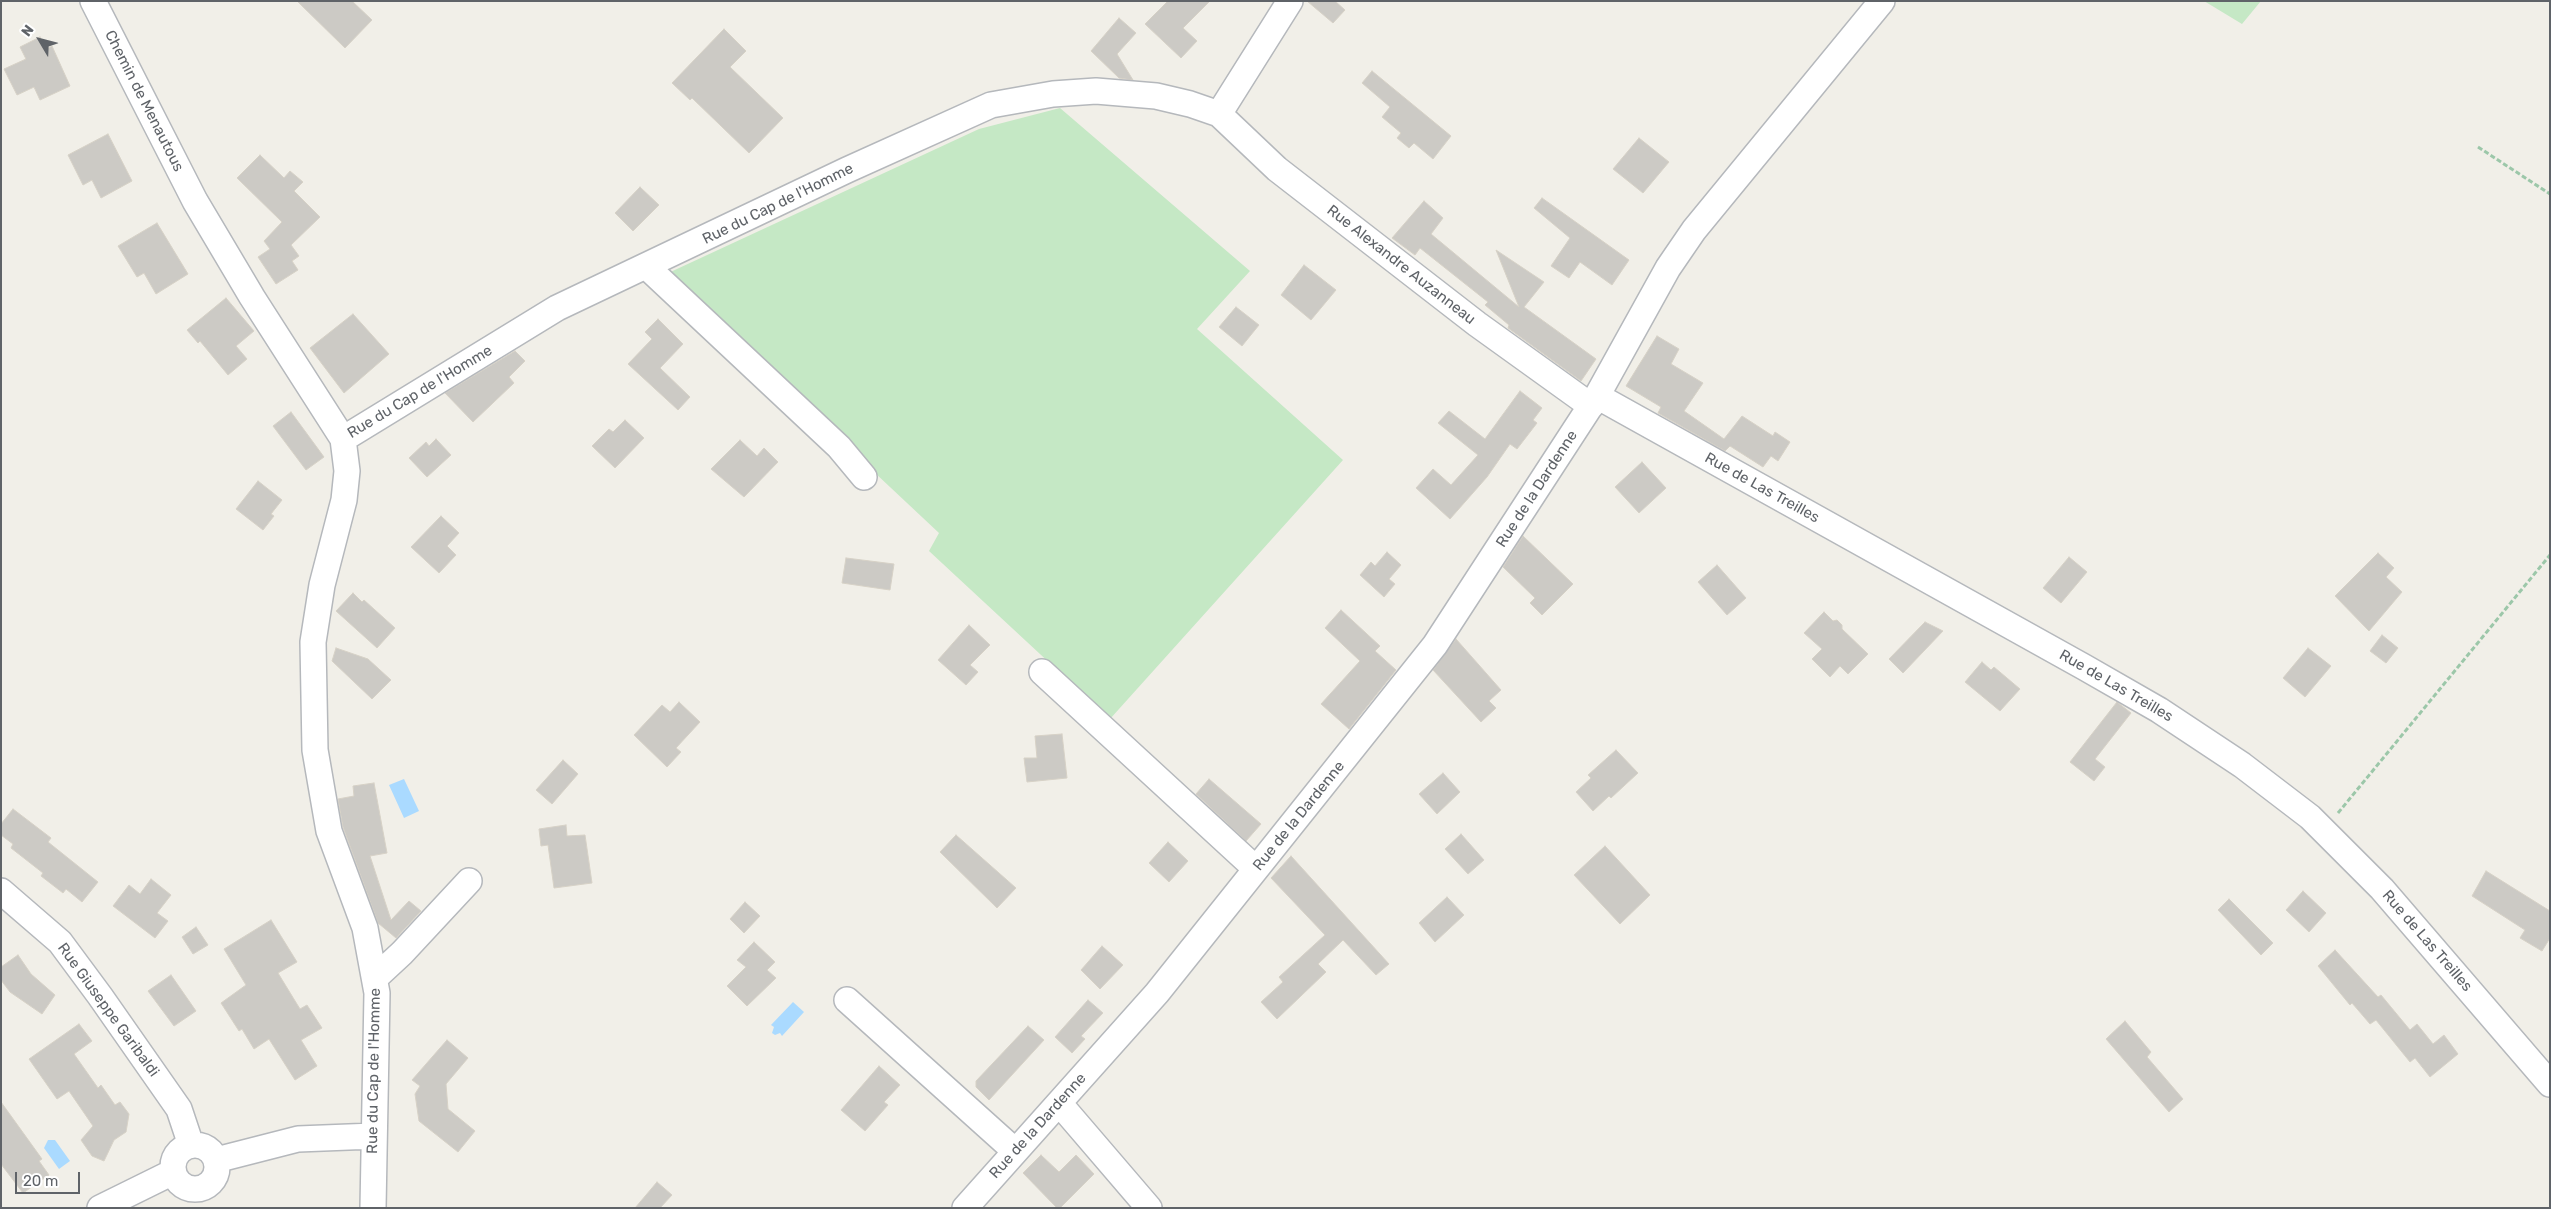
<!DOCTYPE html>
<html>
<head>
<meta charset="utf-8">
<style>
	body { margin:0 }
	#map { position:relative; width:2551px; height:1209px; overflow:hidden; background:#f1efe8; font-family:Rubik,sans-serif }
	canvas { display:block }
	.frame { position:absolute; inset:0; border:2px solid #5f6368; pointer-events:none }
	.north { position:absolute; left:15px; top:15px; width:50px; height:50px; -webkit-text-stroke:4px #fff; paint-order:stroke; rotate:307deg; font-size:14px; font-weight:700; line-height:20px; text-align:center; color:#5f6368 }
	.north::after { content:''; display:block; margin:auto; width:18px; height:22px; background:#5f6368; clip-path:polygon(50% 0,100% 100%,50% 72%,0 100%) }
	.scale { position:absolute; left:15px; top:1172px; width:65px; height:22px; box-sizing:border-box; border:2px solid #5f6368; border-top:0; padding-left:6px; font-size:15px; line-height:18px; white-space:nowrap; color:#5f6368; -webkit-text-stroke:4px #fff; paint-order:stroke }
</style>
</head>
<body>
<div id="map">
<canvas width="2551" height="1209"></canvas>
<div class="frame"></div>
<div class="north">N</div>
<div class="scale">20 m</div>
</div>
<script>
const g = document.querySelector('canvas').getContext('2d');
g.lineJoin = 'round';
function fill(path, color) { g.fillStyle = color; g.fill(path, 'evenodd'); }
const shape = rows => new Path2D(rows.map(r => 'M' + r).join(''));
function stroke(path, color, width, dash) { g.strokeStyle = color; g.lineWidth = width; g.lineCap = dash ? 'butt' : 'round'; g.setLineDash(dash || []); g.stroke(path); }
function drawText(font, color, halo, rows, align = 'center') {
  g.font = font + ' Rubik,sans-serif'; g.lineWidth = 4; g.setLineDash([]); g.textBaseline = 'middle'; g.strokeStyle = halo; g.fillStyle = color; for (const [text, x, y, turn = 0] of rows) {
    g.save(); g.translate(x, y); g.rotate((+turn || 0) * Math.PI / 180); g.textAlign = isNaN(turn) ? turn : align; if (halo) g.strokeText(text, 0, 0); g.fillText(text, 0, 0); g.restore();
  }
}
const green = shape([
	[2204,1,2261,1,2242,24],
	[1060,108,1250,271,1197,329,1343,460,1110,719,929,551,939,533,664,275,979,129]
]);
const water = shape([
	[404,779,419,811,404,818,389,785],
	[793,1002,804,1012,782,1036,780,1033,775,1035,772,1033,774,1027,771,1025],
	[48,1140,55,1140,70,1161,59,1169,44,1148]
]);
const building = shape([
	[297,1,352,1,372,20,345,48,297,1],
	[1168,1,1210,1,1183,28,1197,41,1181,58,1145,24,1168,1],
	[1307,1,1335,1,1345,10,1333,23,1307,1],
	[1119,18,1136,33,1117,54,1133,80,1119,78,1091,51,1119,18],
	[724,29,746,51,730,67,783,118,749,153,692,98,690,100,672,83,724,29],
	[40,37,45,50,52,46,70,86,40,100,34,87,17,95,4,69,26,59,20,47,40,37],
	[1372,71,1451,136,1433,159,1414,143,1409,148,1397,138,1401,133,1382,117,1390,107,1362,83,1372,71],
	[108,134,132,181,101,198,92,180,83,185,68,155,108,134],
	[1639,138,1669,162,1643,193,1613,169,1639,138],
	[260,155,284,178,290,171,303,182,294,191,320,217,291,245,299,256,292,261,298,270,276,284,258,257,270,249,264,241,282,222,237,178,260,155],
	[640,187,659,205,633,231,615,213,640,187],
	[1542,198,1629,260,1612,285,1580,262,1569,278,1551,266,1570,238,1534,208,1542,198],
	[1424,201,1443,218,1431,234,1519,307,1496,250,1544,282,1524,307,1596,359,1581,381,1508,328,1509,325,1485,305,1488,302,1420,248,1415,255,1392,238,1424,201],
	[157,223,188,274,156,294,144,273,137,277,118,246,157,223],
	[1304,265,1336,290,1311,320,1281,295,1304,265],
	[226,298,254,331,236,346,247,359,228,375,200,341,198,343,187,330,226,298],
	[1236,307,1259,325,1242,346,1219,327,1236,307],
	[353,314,389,354,344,393,310,348,353,314],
	[658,319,683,344,660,368,690,397,678,410,628,364,652,339,645,332,658,319],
	[1657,336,1679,349,1671,364,1703,383,1684,411,1724,439,1742,416,1773,436,1775,432,1790,442,1778,461,1771,456,1763,467,1730,446,1725,451,1658,413,1661,407,1626,386,1657,336],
	[515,351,525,361,509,377,514,383,473,422,445,393,515,351],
	[1520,391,1542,408,1533,420,1537,423,1517,449,1510,444,1487,477,1450,519,1416,488,1433,469,1451,485,1478,455,1438,423,1449,411,1485,439,1520,391],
	[291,412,324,457,306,470,273,426,291,412],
	[625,420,644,438,615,468,592,446,609,429,613,432,625,420],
	[436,439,451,455,427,477,409,458,426,442,429,446,436,439],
	[740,440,757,456,764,448,778,462,744,497,711,469,740,440],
	[1642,462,1666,488,1639,513,1615,487,1642,462],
	[258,481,282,500,271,514,274,516,263,530,236,509,258,481],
	[441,516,459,533,447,546,456,555,439,573,411,547,441,516],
	[1523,536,1573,584,1542,615,1530,603,1535,598,1503,567,1523,536],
	[1387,552,1401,565,1389,579,1395,584,1384,597,1360,575,1371,562,1375,566,1387,552],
	[2378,553,2394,568,2386,577,2402,592,2369,631,2335,596,2378,553],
	[2069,557,2087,572,2061,603,2043,588,2069,557],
	[846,558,894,564,890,590,842,583,846,558],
	[1717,565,1746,598,1727,615,1698,582,1717,565],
	[353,593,362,602,364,600,395,628,377,648,336,611,353,593],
	[1341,610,1380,646,1375,651,1396,670,1349,729,1321,704,1360,661,1325,628,1341,610],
	[1824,612,1833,621,1837,620,1842,625,1842,629,1868,654,1848,674,1840,666,1830,677,1812,659,1822,649,1804,633,1824,612],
	[1925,622,1943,631,1903,673,1889,659,1925,622],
	[969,625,990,645,970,665,978,672,966,685,938,660,969,625],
	[2382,635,2398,648,2386,663,2370,651,2382,635],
	[1456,639,1501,690,1489,701,1496,708,1481,722,1433,670,1456,639],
	[336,648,368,659,391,680,372,699,332,661,336,648],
	[2308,648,2331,666,2305,697,2283,678,2308,648],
	[1982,662,1991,670,1994,667,2020,689,2000,711,1965,682,1982,662],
	[679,702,700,722,676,748,681,752,667,767,634,735,662,705,670,712,679,702],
	[2117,702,2131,713,2095,759,2105,767,2094,781,2070,762,2117,702],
	[1062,734,1067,778,1027,782,1024,758,1037,758,1035,736,1062,734],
	[1616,750,1638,773,1611,798,1609,796,1593,811,1576,792,1591,778,1588,775,1616,750],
	[563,760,578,774,552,804,536,790,563,760],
	[1443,773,1460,792,1437,814,1419,794,1443,773],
	[1209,779,1261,824,1246,841,1196,794,1209,779],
	[374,783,387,853,370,856,391,920,409,901,421,911,396,938,378,923,343,827,338,799,354,796,353,786,374,783],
	[13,809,51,838,48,842,98,882,82,902,66,889,63,893,41,876,43,873,11,848,13,844,1,835,1,824,13,809],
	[566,825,567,836,585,835,592,883,554,888,548,845,541,846,539,829,566,825],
	[1461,834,1484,860,1468,874,1445,849,1461,834],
	[956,835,1016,888,997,908,940,852,956,835],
	[1168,842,1188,861,1169,882,1149,863,1168,842],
	[1605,846,1650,895,1620,924,1574,875,1605,846],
	[1291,856,1389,964,1376,975,1343,940,1318,964,1326,972,1277,1019,1261,1002,1283,982,1279,977,1325,935,1271,878,1291,856],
	[2486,871,2550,911,2550,938,2542,951,2520,938,2525,930,2472,896,2486,871],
	[151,879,171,895,157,913,168,921,155,938,113,906,129,885,140,894,151,879],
	[2303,891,2326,913,2309,932,2286,910,2303,891],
	[1447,897,1464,915,1435,942,1419,923,1447,897],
	[2229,899,2273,943,2261,955,2218,910,2229,899],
	[745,902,760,916,744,933,730,919,745,902],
	[271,920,297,962,278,973,300,1009,307,1005,322,1028,301,1040,317,1066,295,1080,269,1039,254,1049,242,1029,239,1031,221,1003,246,985,224,949,271,920],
	[196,927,208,945,193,954,182,937,196,927],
	[754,942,775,962,767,970,776,978,747,1006,727,986,746,967,737,960,754,942],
	[1102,946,1123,965,1100,989,1081,970,1102,946],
	[2335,950,2378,997,2381,995,2410,1030,2417,1024,2433,1044,2444,1035,2458,1054,2430,1077,2415,1058,2410,1062,2376,1020,2370,1024,2352,1003,2350,1005,2318,966,2335,950],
	[18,955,31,974,55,995,42,1014,10,992,1,980,1,967,18,955],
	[171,975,196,1011,174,1026,148,991,171,975],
	[1088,1000,1103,1013,1081,1036,1085,1039,1072,1053,1055,1037,1088,1000],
	[2125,1021,2151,1052,2147,1057,2183,1099,2169,1112,2106,1039,2125,1021],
	[79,1024,92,1041,74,1054,98,1088,101,1085,115,1105,120,1102,129,1114,126,1132,114,1140,104,1161,92,1156,81,1140,93,1126,69,1091,57,1099,29,1059,79,1024],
	[1028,1026,1044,1040,989,1100,976,1087,976,1081,1028,1026],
	[447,1040,468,1058,446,1084,448,1109,475,1131,458,1152,419,1121,415,1094,420,1086,412,1080,447,1040],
	[879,1066,900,1085,884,1102,888,1105,865,1131,841,1110,879,1066],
	[1,1102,42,1159,39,1161,49,1175,23,1193,1,1164,1,1102],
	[1041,1155,1059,1172,1076,1155,1094,1174,1060,1208,1057,1208,1023,1173,1041,1155],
	[657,1182,672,1195,660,1208,635,1208,657,1182]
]);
const path = shape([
	[2478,147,2550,194],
	[2338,813,2550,555]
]);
const minor = shape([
	[93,1,195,201,252,297,343,439],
	[1219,114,1290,1],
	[647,267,839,447,864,477],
	[1597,396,2084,667,2159,710,2242,765,2310,817,2382,889,2550,1084],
	[1042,672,1256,869],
	[1,891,60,942,100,996,179,1109,191,1145],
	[375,978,402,953,469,881],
	[847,1000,1015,1151],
	[1059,1103,1149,1208],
	'173 1167a22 22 0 1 1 44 0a22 22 0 1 1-44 0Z',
	[216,1160,298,1139,374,1136],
	[100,1208,173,1172],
	[373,1208,377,993,365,928,329,831,315,750,313,642,322,585,344,500,347,471,343,439,557,308,847,170,991,105,1053,94,1096,91,1156,96,1190,104,1219,114,1277,169,1477,324,1591,406],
	[965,1208,1157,993,1435,645,1597,396,1668,268,1694,230,1882,1]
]);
const streetNames = [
	["Chemin de Menautous",144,101,63],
	["Rue du Cap de l'Homme",778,204,-26],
	["Rue Alexandre Auzanneau",1401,265,38],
	["Rue du Cap de l'Homme",420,392,-31],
	["Rue de Las Treilles",1762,488,29],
	["Rue de la Dardenne",1537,489,-57],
	["Rue de Las Treilles",2116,686,30],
	["Rue de la Dardenne",1299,816,-51],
	["Rue de Las Treilles",2427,941,49],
	["Rue Giuseppe Garibaldi",108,1010,54],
	["Rue du Cap de l'Homme",374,1071,-89],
	["Rue de la Dardenne",1038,1126,-48]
];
fill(green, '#c5e8c5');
fill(water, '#aadaff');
fill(building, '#cccac5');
stroke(building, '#d6d1c6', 1);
stroke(minor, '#b5b8bc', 28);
stroke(path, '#9cc7a9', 3, [5, 2.5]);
stroke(minor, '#fff', 25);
drawText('15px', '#5f6368', '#fff', streetNames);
</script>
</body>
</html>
